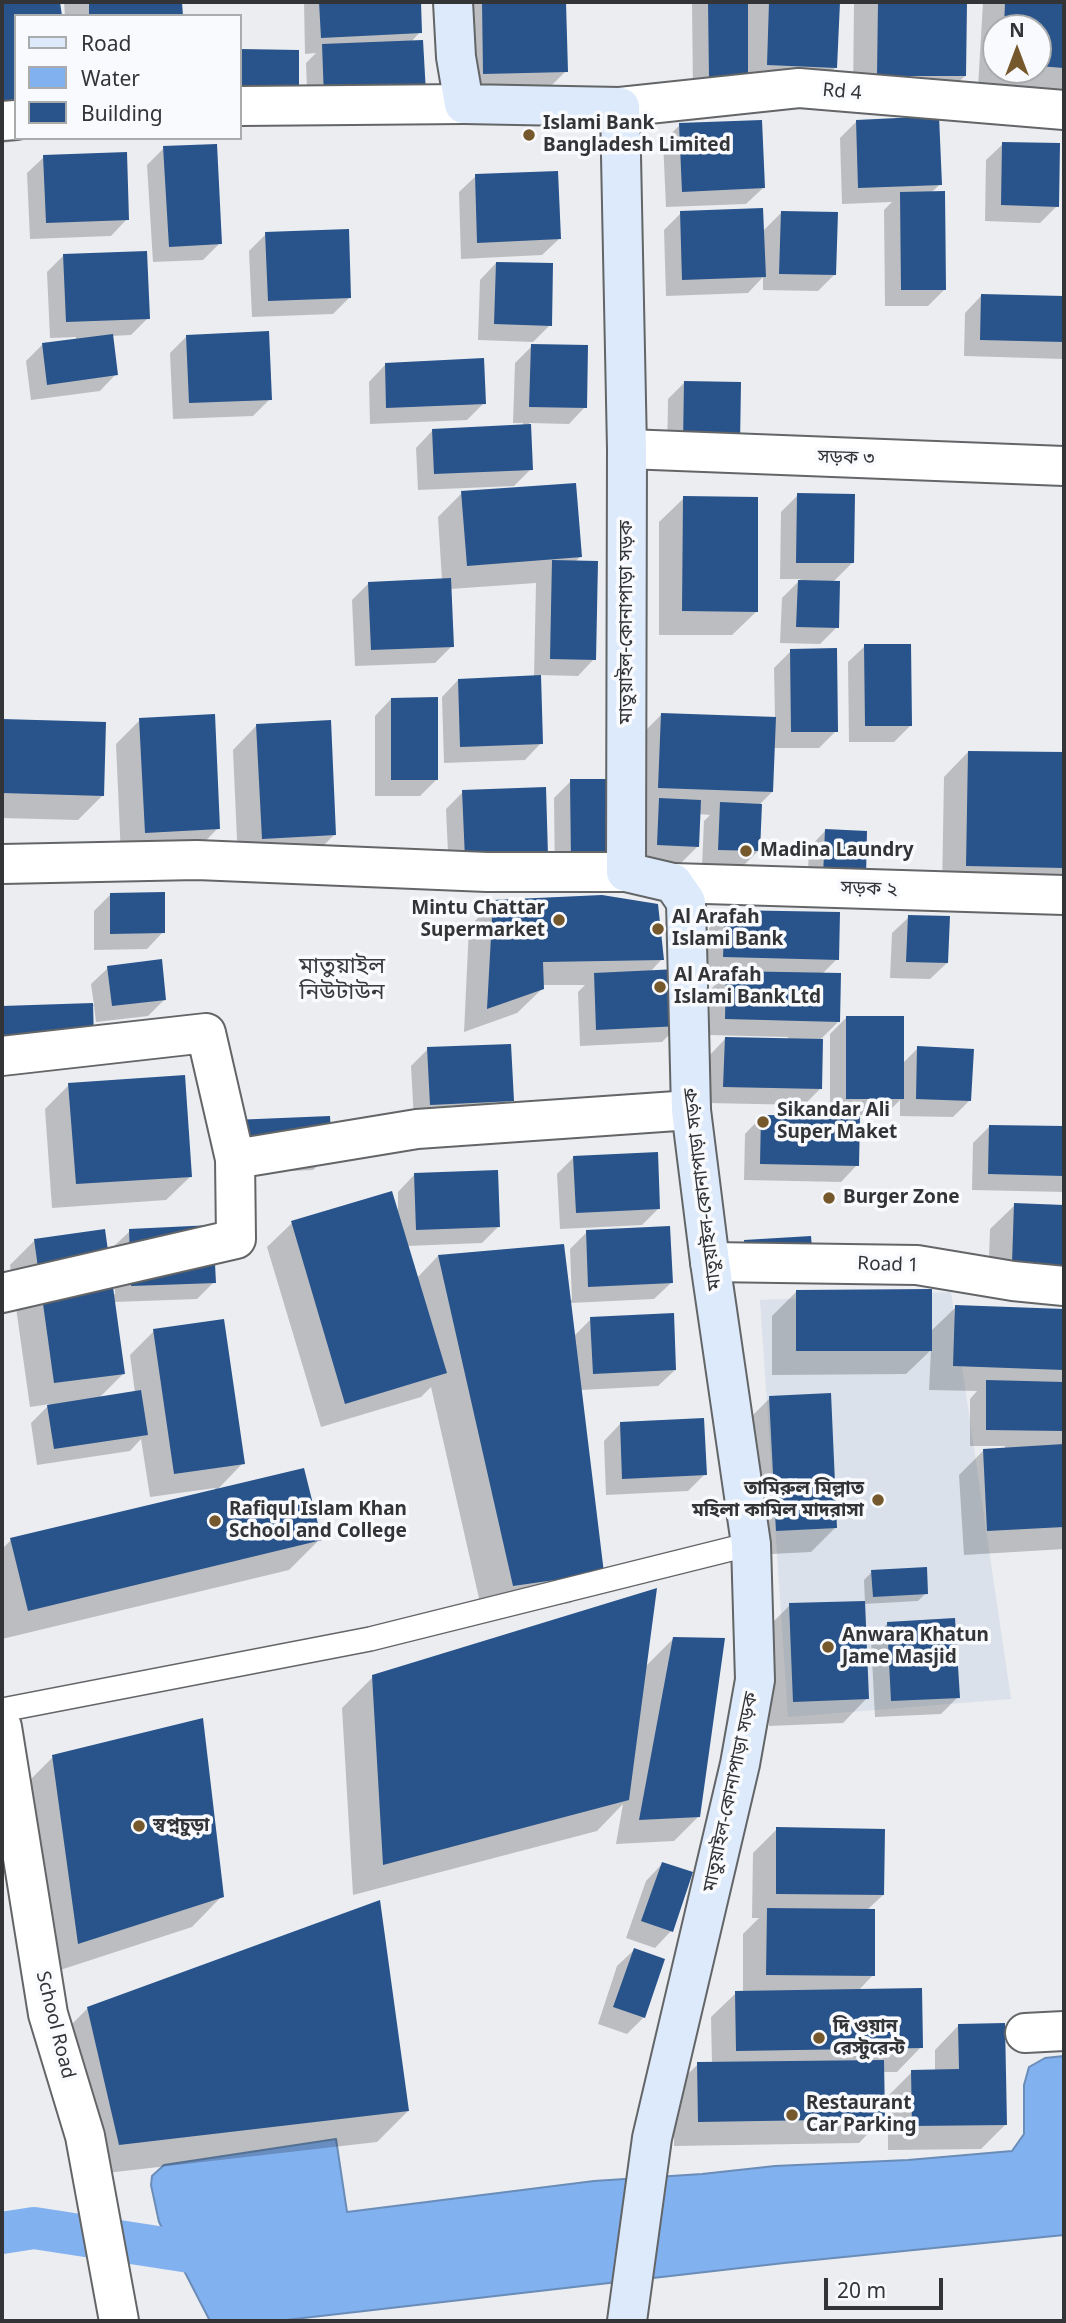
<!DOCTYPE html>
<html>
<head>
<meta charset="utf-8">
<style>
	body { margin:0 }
	#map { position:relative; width:1066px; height:2323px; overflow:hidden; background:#ebedf0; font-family:"Noto Sans",sans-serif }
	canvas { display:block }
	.frame { position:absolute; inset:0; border:4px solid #333435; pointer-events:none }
	.legend { position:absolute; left:14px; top:14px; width:228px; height:126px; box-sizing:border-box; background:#f8fafd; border:2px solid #a9abad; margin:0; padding:9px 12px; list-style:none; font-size:21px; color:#333435 }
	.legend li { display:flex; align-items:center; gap:14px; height:35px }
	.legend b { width:35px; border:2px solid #a9abad }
	.north { position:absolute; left:982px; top:14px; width:70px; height:70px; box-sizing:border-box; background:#f8fafd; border:2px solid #a9abad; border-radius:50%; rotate:0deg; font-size:19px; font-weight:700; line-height:28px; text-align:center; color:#333435 }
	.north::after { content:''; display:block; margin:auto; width:24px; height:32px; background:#75582c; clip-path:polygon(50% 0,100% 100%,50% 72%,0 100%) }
	.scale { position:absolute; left:824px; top:2278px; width:119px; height:32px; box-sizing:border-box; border:4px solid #333435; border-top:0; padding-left:9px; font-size:21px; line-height:24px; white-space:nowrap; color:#333435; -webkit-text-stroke:5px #f8fafd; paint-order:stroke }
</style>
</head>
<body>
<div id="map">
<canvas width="1066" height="2323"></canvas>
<div class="frame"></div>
<ul class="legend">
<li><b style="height:9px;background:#dceafc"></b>Road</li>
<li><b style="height:19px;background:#82b1f0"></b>Water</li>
<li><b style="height:19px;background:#28538b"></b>Building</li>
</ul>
<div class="north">N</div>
<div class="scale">20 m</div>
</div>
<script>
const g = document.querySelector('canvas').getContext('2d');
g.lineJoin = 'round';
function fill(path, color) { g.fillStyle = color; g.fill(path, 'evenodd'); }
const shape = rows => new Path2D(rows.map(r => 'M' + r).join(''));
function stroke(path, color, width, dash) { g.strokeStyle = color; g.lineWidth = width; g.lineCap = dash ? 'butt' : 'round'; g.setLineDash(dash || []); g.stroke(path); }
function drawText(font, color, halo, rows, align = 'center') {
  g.font = font + ' "Noto Sans","Noto Sans Bengali",sans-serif'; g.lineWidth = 7; g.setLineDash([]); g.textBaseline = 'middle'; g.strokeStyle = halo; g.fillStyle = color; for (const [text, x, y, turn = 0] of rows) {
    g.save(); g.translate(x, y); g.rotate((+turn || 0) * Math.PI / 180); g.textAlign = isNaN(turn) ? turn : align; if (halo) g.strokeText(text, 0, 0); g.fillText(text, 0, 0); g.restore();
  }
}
const built = shape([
	[951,1292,1011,1699,788,1717,760,1300]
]);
const water = shape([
	[1064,2056,1064,2235,784,2263,277,2321,210,2321,159,2222,151,2185,152,2176,164,2165,336,2139,347,2212,594,2181,702,2174,775,2166,908,2160,1012,2151,1024,2134,1024,2085,1029,2067,1045,2058,1064,2056]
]);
const shadow = shape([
	[2,2,59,2,60,16,16,16,16,138,41,138,2,143],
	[64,2,181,2,181,16,65,16],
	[304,2,419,2,420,32,411,42,308,114,306,63,316,53,305,54],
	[458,2,565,2,566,71,542,95,459,97],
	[692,2,838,2,836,67,811,91,693,94],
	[854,2,965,2,965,76,940,100,853,99],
	[983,2,1064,2,1064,93,978,88],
	[996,28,1038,28,1038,70,996,70],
	[857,121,940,184,931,193,945,289,928,306,885,306,884,210,892,202,842,204,840,138],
	[680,125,763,188,746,204,666,207,663,141],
	[1003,144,1057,206,1040,223,985,221,986,160],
	[164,148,220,243,203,260,153,262,147,165],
	[44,157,127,219,111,236,30,239,27,173],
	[476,176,559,239,542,255,461,259,459,192],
	[681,213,762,232,781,213,834,275,818,291,763,290,763,277,748,293,666,296,664,230],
	[266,234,350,297,333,314,252,317,249,251],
	[64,255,148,318,131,335,111,336,116,374,100,391,31,400,26,361,43,344,76,340,76,337,50,338,47,272],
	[496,263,550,325,533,342,478,340,480,280],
	[981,296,1064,298,1064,359,964,356,965,313],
	[186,337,270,399,253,416,173,419,170,353],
	[532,346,585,407,569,424,529,423,531,469,514,486,418,490,416,448,432,431,523,426,523,423,513,423,515,363],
	[385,365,484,403,467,420,370,424,369,382],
	[685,382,740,384,667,460,668,399],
	[462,493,580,557,575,562,594,659,578,676,539,675,541,743,525,760,444,763,442,697,458,680,534,677,536,583,450,589,452,646,435,663,355,666,352,600,369,583,442,580,438,517],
	[798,495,852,563,833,582,837,627,820,644,780,643,782,598,801,579,780,579,781,512],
	[684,498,757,611,732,635,659,635,659,522],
	[865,646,910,726,894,742,849,742,848,662],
	[791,651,836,731,819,748,773,748,772,792,758,806,758,851,742,867,702,866,704,821,710,815,699,814,698,846,681,863,641,862,643,816,647,812,634,812,637,739,661,715,775,719,774,668],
	[391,699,437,779,420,796,375,796,375,716],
	[140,720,218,828,194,853,121,857,116,744],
	[2,721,104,723,102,796,78,820,2,818],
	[257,725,335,834,310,859,238,862,233,750],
	[968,752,1064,754,1064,877,942,890,944,777],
	[571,781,616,861,555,878,554,798],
	[544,789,449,875,446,809,463,792],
	[825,831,847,894,807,893,809,848],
	[111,894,163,932,147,949,94,950,94,911],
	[494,902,662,959,650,972,679,1025,662,1042,580,1046,578,992,585,985,542,985,542,989,517,1013,464,1032,469,927],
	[725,911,837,959,822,974,839,1021,819,1041,821,1088,804,1105,707,1103,709,1056,725,1039,788,1040,788,1037,709,1035,710,990,726,974,707,973,709,928],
	[909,917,947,963,930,979,890,978,892,933],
	[108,968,165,999,148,1016,96,1022,94,1006,91,1006,2,1060,2,1008,94,1005,91,984],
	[847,1017,902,1064,918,1048,969,1101,953,1117,900,1116,900,1100,885,1115,858,1115,857,1165,841,1182,744,1180,745,1134,761,1117,830,1118,830,1034],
	[428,1049,512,1100,495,1117,414,1121,411,1066],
	[69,1085,191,1176,166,1200,52,1208,45,1109],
	[989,1127,1064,1128,1064,1192,972,1190,973,1143],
	[330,1154,313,1170,218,1174],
	[574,1157,658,1209,642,1225,560,1229,557,1174],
	[414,1175,499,1226,482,1243,407,1246,417,1278,438,1256,572,1300,570,1249,587,1232,671,1283,654,1299,570,1303,574,1336,591,1319,675,1370,658,1386,580,1390,602,1572,571,1603,483,1616,431,1387,421,1397,321,1427,267,1247,292,1223,398,1212,398,1192],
	[1015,1205,1064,1207,1064,1290,988,1287,990,1229],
	[130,1231,214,1282,197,1299,114,1302,124,1373,98,1399,135,1393,130,1355,154,1331,243,1463,216,1491,215,1488,150,1497,141,1439,130,1451,37,1465,31,1423,50,1404,30,1407,10,1265,35,1240,112,1294,115,1294,113,1247],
	[796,1292,930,1332,956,1307,1064,1310,1064,1549,964,1555,959,1475,983,1451,1005,1449,1005,1446,970,1446,970,1399,977,1391,929,1390,931,1350,906,1374,772,1375,772,1316],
	[770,1398,836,1527,811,1552,752,1555,746,1422],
	[620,1424,705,1474,688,1491,606,1495,604,1441],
	[320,1539,289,1570,2,1639,2,1549,11,1540],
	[872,1572,926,1593,918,1601,863,1604,867,1698,843,1723,769,1726,765,1630,790,1605,865,1603,864,1580],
	[888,1623,958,1697,941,1714,875,1717,871,1640],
	[673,1639,699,1816,674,1841,616,1844,623,1804,597,1831,353,1895,342,1708,373,1677,645,1667],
	[53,1757,222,1896,192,1927,48,1974,22,1788],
	[777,1829,883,1895,866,1911,873,1975,858,1991,921,2047,897,2072,883,2072,883,2118,859,2143,674,2146,674,2088,698,2064,712,2064,711,2017,736,1993,743,1993,743,1934,759,1918,752,1918,753,1853],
	[662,1864,671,1931,655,1948,626,1938,646,1881],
	[634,1950,644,2017,627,2034,598,2024,617,1966],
	[88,2008,408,2111,377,2142,89,2175,57,2039],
	[959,2025,1006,2124,981,2149,888,2150,888,2096,912,2072,935,2072,935,2050]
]);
const canal = shape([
	[2,2233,34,2228,229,2258]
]);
const building = shape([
	[2,2,60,2,62,16,16,16,16,115,2,117],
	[89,2,182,2,183,16,89,16],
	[319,2,421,2,422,33,321,38],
	[482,2,566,2,568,72,483,74],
	[708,2,748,2,748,78,709,78],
	[769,2,840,2,837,68,767,65],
	[878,2,967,2,966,76,877,76],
	[1005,2,1064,2,1064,68,1038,66,1038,28,1004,28],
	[423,40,426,93,324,98,322,44],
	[240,49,299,50,299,97,240,96],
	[939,116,942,185,858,188,856,120],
	[762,120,765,188,682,192,679,123],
	[1002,142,1060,143,1059,207,1001,205],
	[217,144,222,244,169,247,163,146],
	[127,152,129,220,46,223,43,155],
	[558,171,561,239,477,243,475,174],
	[945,191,946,290,901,290,900,192],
	[763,208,766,277,682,280,680,211],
	[781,211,838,212,836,275,779,274],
	[349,229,351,298,268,301,265,232],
	[147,251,150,319,66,322,63,254],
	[496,262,553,263,552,326,494,324],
	[981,294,1064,296,1064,342,980,340],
	[269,331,272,400,189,403,186,335],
	[113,334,118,375,47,385,42,343],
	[531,344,588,345,587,408,529,407],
	[484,358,486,404,386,408,385,363],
	[684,381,741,382,740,445,683,444],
	[531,424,533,470,434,474,432,429],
	[576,483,582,557,467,566,461,491],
	[797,493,855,494,854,563,796,563],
	[683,496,758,497,758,612,682,611],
	[552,560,598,561,596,660,550,659],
	[451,578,454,647,371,650,368,582],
	[798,580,840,581,839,628,796,627],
	[864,644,911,644,912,726,865,726],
	[837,648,838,732,791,732,790,649],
	[541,675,543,744,460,747,458,679],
	[438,697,438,780,391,780,391,698],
	[661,713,776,717,773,792,658,788],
	[215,714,220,829,145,833,139,718],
	[2,719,106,722,104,796,2,793],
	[331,720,336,835,262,839,256,724],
	[968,751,1064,752,1064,868,966,866],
	[570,779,617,779,618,862,571,862],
	[546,787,548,856,465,859,462,790],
	[659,798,701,800,699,847,657,845],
	[720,802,762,804,760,851,718,850],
	[825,829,867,831,866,878,823,877],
	[165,892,165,933,110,934,110,893],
	[602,895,658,904,664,960,543,962,544,989,487,1009,493,900],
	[725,910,840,912,839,960,723,957],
	[908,915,950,916,948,963,906,962],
	[162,959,166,1000,112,1006,107,966],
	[678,969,681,1026,596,1030,594,973],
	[726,971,841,973,840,1022,725,1019],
	[93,1003,94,1041,2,1044,2,1006],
	[846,1016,904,1016,904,1099,846,1099],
	[725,1037,823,1039,822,1089,723,1087],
	[511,1044,514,1101,430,1105,427,1047],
	[917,1046,974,1049,971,1101,916,1099],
	[185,1075,192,1177,76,1184,68,1083],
	[761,1115,860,1116,859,1166,760,1164],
	[330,1116,332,1154,234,1158,233,1120],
	[989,1125,1064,1126,1064,1176,988,1174],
	[658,1152,660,1209,576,1213,573,1156],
	[498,1170,500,1227,416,1230,414,1173],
	[392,1191,447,1373,345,1404,291,1221],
	[1014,1203,1064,1205,1064,1266,1012,1264],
	[213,1225,216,1283,131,1286,129,1229],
	[670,1226,673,1283,588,1287,586,1230],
	[105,1229,125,1374,54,1383,34,1239],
	[811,1236,813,1260,746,1264,744,1240],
	[564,1244,604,1573,513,1586,438,1255],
	[932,1289,932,1351,796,1351,796,1290],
	[955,1305,1064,1309,1064,1370,953,1366],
	[674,1313,676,1370,593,1374,590,1317],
	[224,1319,245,1464,174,1474,153,1329],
	[986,1380,1064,1382,1064,1431,986,1430],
	[141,1390,148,1435,54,1449,47,1405],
	[831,1393,837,1528,776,1531,769,1396],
	[704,1418,707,1475,622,1479,620,1422],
	[1064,1444,1064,1527,987,1531,983,1449],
	[304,1468,322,1540,28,1611,10,1538],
	[927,1567,928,1594,873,1597,871,1570],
	[657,1588,629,1800,383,1865,372,1675],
	[865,1601,869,1699,793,1702,789,1603],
	[955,1618,960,1698,891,1701,887,1622],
	[673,1637,725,1638,700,1817,639,1820],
	[203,1718,224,1897,78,1944,52,1755],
	[776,1827,885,1829,884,1895,776,1894],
	[662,1862,693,1872,673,1932,641,1921],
	[380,1900,409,2111,119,2145,87,2007],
	[767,1908,875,1909,875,1976,766,1975],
	[634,1948,665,1959,645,2018,613,2007],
	[922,1988,923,2048,736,2051,735,1991],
	[1005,2023,1007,2125,912,2126,911,2070,959,2069,958,2024],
	[884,2060,885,2119,698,2122,697,2062]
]);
const service = shape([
	[2,1710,370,1639,751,1544]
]);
const minor = shape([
	[240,106,464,104],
	[620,107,799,88,1064,110],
	[2,121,16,120],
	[627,449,1064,466],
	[2,864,197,860,487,872,626,872],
	[673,883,1064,895],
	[2,1056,206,1033,235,1159,417,1129,691,1110],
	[710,1262,917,1265,1013,1281,1064,1286],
	[2,1293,236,1239,235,1159],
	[2,1727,48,2014,85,2136,119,2321],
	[1025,2033,1064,2031]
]);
const secondary = shape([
	[453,2,456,57,464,104,620,107,627,449,626,872,673,883,686,902,691,1110,710,1262,751,1544,755,1680,740,1764,652,2138,627,2321]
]);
const markers = [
	[529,135,7,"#75582c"],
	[746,851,7,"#75582c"],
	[559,920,7,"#75582c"],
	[658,929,7,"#75582c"],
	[660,987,7,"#75582c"],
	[763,1122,7,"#75582c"],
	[829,1198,7,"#75582c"],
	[878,1500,7,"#75582c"],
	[215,1521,7,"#75582c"],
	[828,1647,7,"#75582c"],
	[139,1826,7,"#75582c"],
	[819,2038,7,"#75582c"],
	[792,2115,7,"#75582c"]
];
const streetNames = [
	["Rd 4",842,92,5],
	["সড়ক ৩",846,458,2],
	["মাতুয়াইল-কোনাপাড়া সড়ক",627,622,-90],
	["সড়ক ২",869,889,2],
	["মাতুয়াইল-কোনাপাড়া সড়ক",703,1189,-97],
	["Road 1",888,1265,2],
	["মাতুয়াইল-কোনাপাড়া সড়ক",731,1792,-78],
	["School Road",55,2025,76]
];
const poiNames = [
	["Islami Bank",543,124],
	["Bangladesh Limited",543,146],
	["Madina Laundry",760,851],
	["Mintu Chattar",545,909,"right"],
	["Supermarket",545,931,"right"],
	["Al Arafah",672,918],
	["Islami Bank",672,940],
	["Al Arafah",674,976],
	["Islami Bank Ltd",674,998],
	["Sikandar Ali",777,1111],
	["Super Maket",777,1133],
	["Burger Zone",843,1198],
	["তামিরুল মিল্লাত",864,1489,"right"],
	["মহিলা কামিল মাদরাসা",864,1511,"right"],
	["Rafiqul Islam Khan",229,1510],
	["School and College",229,1532],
	["Anwara Khatun",842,1636],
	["Jame Masjid",842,1658],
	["স্বপ্নচুড়া",153,1826],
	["দি ওয়ান",833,2027],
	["রেস্টুরেন্ট",833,2049],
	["Restaurant",806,2104],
	["Car Parking",806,2126]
];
const quarterNames = [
	["মাতুয়াইল",342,966],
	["নিউটাউন",342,992]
];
fill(built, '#dae1ea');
fill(water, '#82b1f0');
stroke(water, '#6a8cb8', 2);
fill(shadow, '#0003');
stroke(canal, '#82b1f0', 42);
fill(building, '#28538b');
stroke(service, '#636567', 26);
stroke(minor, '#636567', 42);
stroke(secondary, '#636567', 42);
stroke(service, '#fff', 23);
stroke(minor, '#fff', 38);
stroke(secondary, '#dceafc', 38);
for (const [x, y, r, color] of markers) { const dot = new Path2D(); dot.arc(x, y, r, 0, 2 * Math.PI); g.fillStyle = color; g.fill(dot); stroke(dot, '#f8fafd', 2.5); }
drawText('19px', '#333435', '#f8fafd', streetNames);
drawText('bold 19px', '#333435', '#f8fafd', poiNames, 'left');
drawText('23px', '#393b3d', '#f8fafd', quarterNames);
</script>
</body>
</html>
